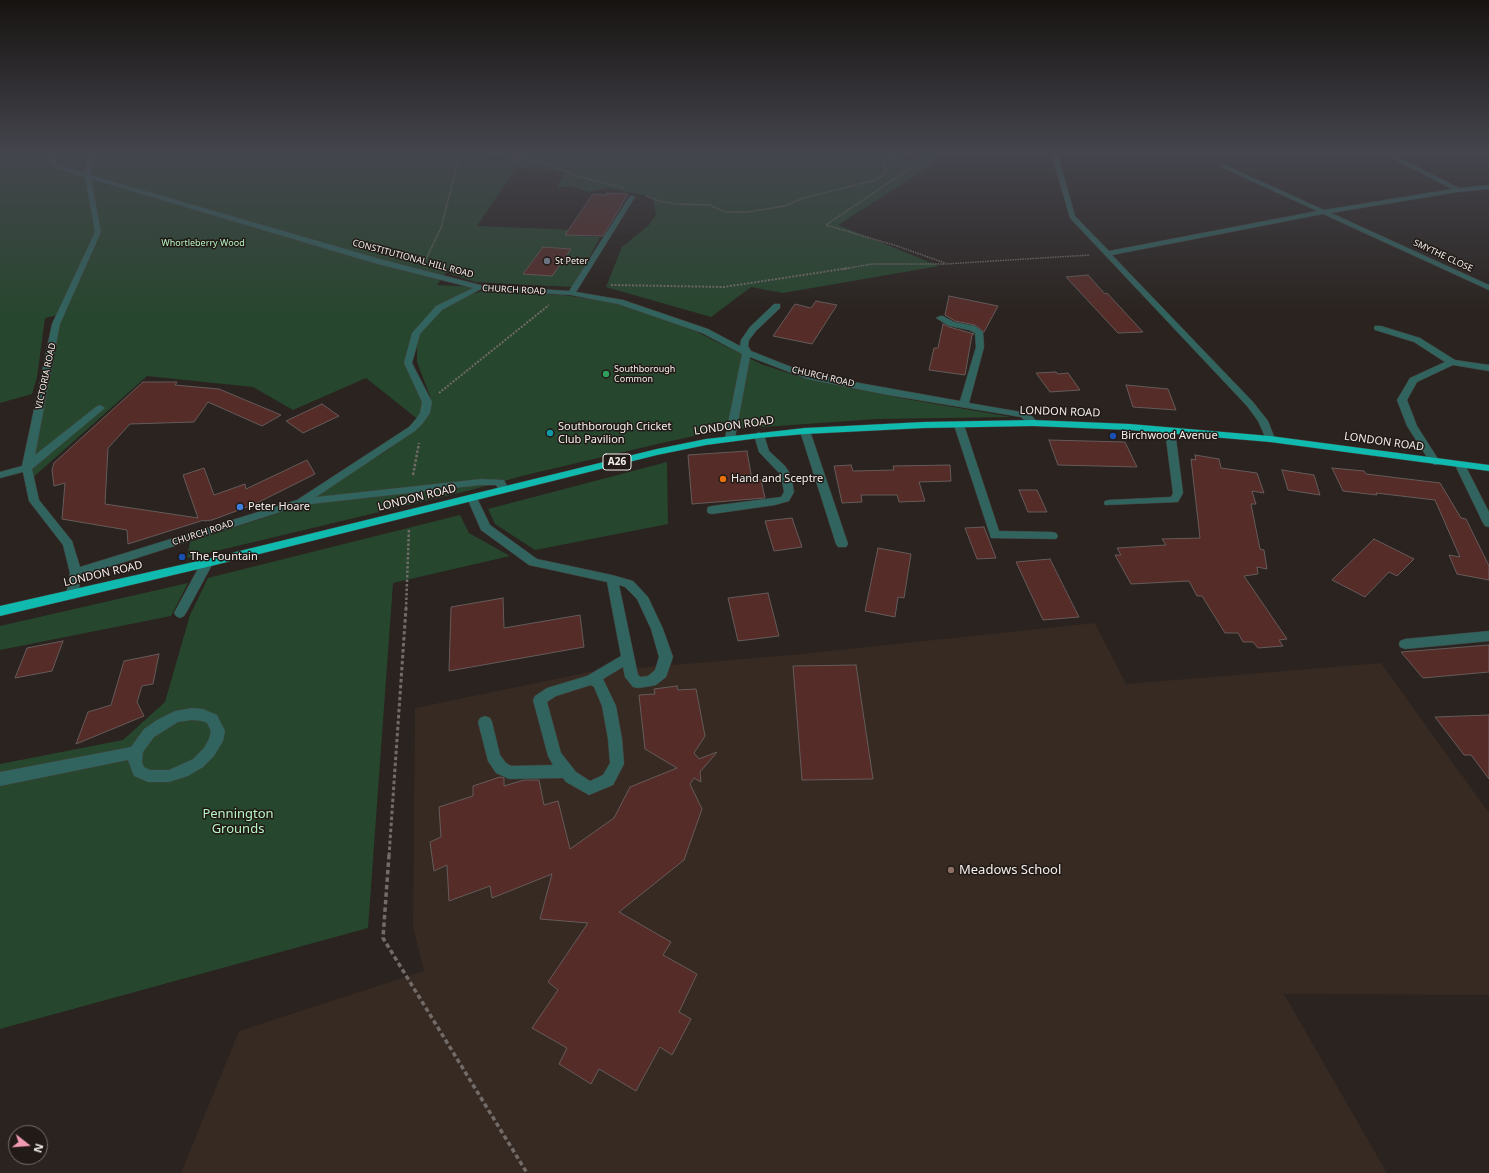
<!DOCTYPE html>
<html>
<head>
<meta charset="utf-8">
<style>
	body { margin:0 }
	#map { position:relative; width:1489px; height:1173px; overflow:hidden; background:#2a231f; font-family:"Noto Sans",sans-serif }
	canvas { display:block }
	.north { position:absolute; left:8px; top:1125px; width:40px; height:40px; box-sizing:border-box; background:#211a16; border:1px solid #756f6c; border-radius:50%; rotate:107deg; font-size:11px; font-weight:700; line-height:16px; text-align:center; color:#f4efec }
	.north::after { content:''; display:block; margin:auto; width:14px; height:18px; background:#f19ab4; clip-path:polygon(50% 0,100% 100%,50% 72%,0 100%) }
</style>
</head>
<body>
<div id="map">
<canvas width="1489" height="1173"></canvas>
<div class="north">N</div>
</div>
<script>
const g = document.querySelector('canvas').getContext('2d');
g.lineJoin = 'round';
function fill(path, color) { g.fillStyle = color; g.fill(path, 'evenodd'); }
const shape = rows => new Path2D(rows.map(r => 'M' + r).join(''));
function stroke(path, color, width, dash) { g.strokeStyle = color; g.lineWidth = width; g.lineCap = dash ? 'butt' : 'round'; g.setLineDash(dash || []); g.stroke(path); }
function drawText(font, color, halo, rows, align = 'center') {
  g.font = font + ' "Noto Sans",sans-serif'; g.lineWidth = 3; g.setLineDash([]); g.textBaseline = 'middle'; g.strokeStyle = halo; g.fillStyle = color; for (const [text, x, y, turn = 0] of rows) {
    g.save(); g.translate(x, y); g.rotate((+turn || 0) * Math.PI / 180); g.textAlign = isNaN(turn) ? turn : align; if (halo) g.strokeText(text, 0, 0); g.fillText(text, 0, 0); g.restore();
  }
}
const built = shape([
	[1095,623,1126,684,1381,663,1489,813,1489,995,1284,994,1387,1173,181,1173,239,1031,424,971,413,927,415,708,589,672,791,655]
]);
const green = shape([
	[0,152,943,152,940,160,838,225,939,266,783,293,751,287,711,317,606,287,622,247,649,225,656,215,653,198,649,196,607,188,589,192,571,186,557,188,565,172,517,167,477,226,578,230,576,236,600,237,574,287,475,282,446,272,437,285,480,287,439,308,416,333,409,364,427,402,420,421,366,378,293,410,253,387,147,376,29,481,56,324,63,314,45,318,37,377,32,394,0,403],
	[543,247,570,249,523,274,523,273],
	[487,290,562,295,608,301,693,330,761,364,800,377,901,398,1011,417,877,419,721,430,653,445,526,475,467,491,187,558,190,542,297,507,388,450,424,421,431,403,430,396,417,362,417,343,420,334,432,319,448,305,468,295],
	[667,462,668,524,535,550,495,524,488,509],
	[460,515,469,533,510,556,393,583,368,928,0,1029,0,764,123,740,165,702,190,615,208,578],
	[188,583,171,616,0,650,0,626]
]);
const building = shape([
	[607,193,628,194,603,236,565,235,593,194,606,195,607,193],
	[543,247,571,249,552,276,523,274,543,247],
	[1088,275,1105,294,1107,293,1143,332,1118,333,1066,277,1088,275],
	[949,296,998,306,984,332,975,325,955,321,945,315,949,296],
	[816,301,837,305,812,344,773,336,795,304,811,308,816,301],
	[943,324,949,327,974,334,972,335,965,375,929,370,934,348,938,348,943,324],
	[1056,372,1058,374,1068,373,1080,390,1050,392,1036,373,1056,372],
	[143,382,177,382,175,385,219,389,281,415,262,426,208,402,194,422,130,424,108,448,105,504,198,518,183,475,204,468,214,495,245,484,246,489,307,460,315,474,255,504,212,520,204,521,204,520,128,544,127,530,62,519,65,483,54,486,52,470,54,463,143,382],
	[1126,385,1168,389,1176,410,1133,407,1126,385],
	[322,404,339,416,303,433,286,421,322,404],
	[1049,440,1125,442,1137,467,1058,465,1049,440],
	[747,451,752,480,761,480,765,498,692,504,688,455,747,451],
	[1195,455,1219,459,1221,468,1257,473,1264,493,1252,491,1256,504,1251,504,1260,549,1264,550,1267,569,1257,567,1258,574,1244,576,1287,639,1279,640,1283,646,1258,648,1253,642,1243,642,1238,633,1225,633,1202,596,1197,596,1189,581,1131,584,1115,555,1121,555,1117,548,1166,545,1162,539,1200,538,1191,459,1196,460,1195,455],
	[851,465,853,471,894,470,893,466,950,465,951,481,919,482,925,501,899,502,897,495,861,495,862,502,842,503,834,466,851,465],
	[1332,468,1364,471,1366,474,1440,483,1461,518,1466,519,1489,566,1489,580,1457,574,1449,555,1460,557,1435,500,1376,493,1377,495,1343,491,1332,468],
	[1282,470,1314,475,1320,495,1288,490,1282,470],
	[1019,490,1037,490,1047,512,1028,512,1019,490],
	[792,518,802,547,774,551,765,521,792,518],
	[984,527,996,558,977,559,965,528,984,527],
	[1374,539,1414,559,1397,576,1389,572,1365,597,1332,580,1374,539],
	[878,548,911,554,904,598,898,597,895,617,865,611,878,548],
	[1050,559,1079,617,1043,620,1016,562,1050,559],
	[768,593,779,636,738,641,728,598,768,593],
	[503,598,504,628,580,615,584,647,449,671,451,607,503,598],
	[63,641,52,671,15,678,27,648,63,641],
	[1489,645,1489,672,1423,678,1401,652,1489,645],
	[159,654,153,684,142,686,137,702,144,716,76,744,88,712,111,705,124,661,159,654],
	[856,665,873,779,802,780,793,666,856,665],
	[677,686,678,690,696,689,705,736,694,753,699,759,717,752,700,772,701,782,694,778,690,784,702,809,684,860,619,912,671,942,663,955,697,974,679,1012,691,1019,672,1055,660,1047,636,1091,599,1069,591,1084,559,1064,567,1048,532,1028,558,990,548,982,588,923,540,919,552,874,492,898,490,886,449,901,447,865,434,871,430,842,441,837,439,807,473,796,473,786,500,777,504,778,504,786,524,780,539,780,544,805,558,801,570,849,614,818,630,787,677,768,645,749,639,695,655,694,654,689,677,686],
	[1489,715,1489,779,1471,755,1464,755,1435,717,1489,715]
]);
const pathFar4 = shape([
	[490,152,541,162,577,176,624,188],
	[904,152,915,158,915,165,826,225,897,246,945,263],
	[646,196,659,201,676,204,709,205,726,212,747,212,785,206,803,198,875,180,885,174,886,168,882,164,902,152],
	[426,259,441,228,457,165,463,156,463,152],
	[843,269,872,264,945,264,1090,255]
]);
const pathFar3 = shape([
	[611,285,724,287,849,268],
	[439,393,549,305]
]);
const pathFar2 = shape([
	[413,475,419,443],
	[406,609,409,528]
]);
const pathFar1 = shape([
	[389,856,406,608]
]);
const path = shape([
	[389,855,383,938,527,1173]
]);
const minor = shape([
	[42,152,48,152,59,166,84,173,90,152,96,152,90,175,380,259,480,285,569,291,630,196,634,196,635,197,576,292,623,300,708,329,740,346,741,340,750,327,774,304,780,304,780,308,756,331,749,340,748,346,751,351,809,374,960,401,976,347,975,333,969,330,949,326,936,318,940,316,943,316,954,322,975,326,983,332,984,347,969,403,1027,413,1031,415,1038,423,1033,426,1030,425,1021,417,888,395,807,379,750,357,735,438,730,441,725,438,742,354,702,333,618,304,571,295,481,289,442,310,420,334,412,363,432,402,430,413,423,423,415,431,316,497,481,479,504,480,509,490,508,492,500,492,496,485,481,485,302,505,81,576,78,595,76,598,72,599,68,598,66,595,70,573,63,545,29,501,23,472,0,478,0,472,22,466,52,324,95,232,85,177,55,168,42,152],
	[91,179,374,263,473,288,436,306,412,333,404,363,422,402,420,413,416,419,409,427,297,500,80,567,72,541,39,500,32,469,105,408,100,405,97,406,35,455,60,324,101,232,91,179],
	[1051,152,1057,152,1075,216,1109,251,1317,211,1221,167,1220,166,1223,164,1324,210,1452,189,1380,152,1388,152,1459,188,1489,185,1489,189,1458,192,1331,213,1489,285,1489,290,1323,214,1112,255,1253,402,1268,421,1275,439,1270,442,1267,441,1258,421,1247,406,1070,218,1051,152],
	[1375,326,1381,326,1420,338,1455,360,1489,365,1489,371,1453,365,1417,382,1407,400,1417,426,1440,462,1439,464,1435,465,1430,462,1407,426,1397,400,1410,378,1445,362,1414,342,1375,330,1374,328,1375,326],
	[959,422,964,425,999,531,1052,532,1056,533,1058,536,1056,539,991,538,954,425,959,422],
	[805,428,810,431,848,544,846,547,838,547,836,544,800,431,805,428],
	[1170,428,1175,431,1183,493,1178,502,1105,505,1104,503,1105,501,1109,500,1171,497,1173,493,1165,431,1170,428],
	[759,432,764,435,769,451,785,466,791,475,794,492,790,499,789,501,775,505,712,514,708,513,707,510,708,507,712,506,781,497,784,492,781,475,759,452,754,435,759,432],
	[1460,462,1465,465,1489,512,1489,527,1485,526,1483,523,1455,465,1460,462],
	[472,495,476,496,477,498,490,525,537,559,612,575,633,581,648,597,663,629,673,657,666,677,656,685,651,686,638,688,633,687,625,677,623,667,603,679,616,706,622,739,624,764,613,785,589,795,566,782,563,778,509,779,496,773,488,761,478,722,480,718,485,716,490,718,492,722,500,755,506,763,511,766,553,765,548,756,533,700,535,696,547,688,587,676,621,656,607,582,529,565,481,530,467,498,468,496,472,495],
	[619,585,625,587,637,599,651,629,659,657,655,670,648,676,641,677,638,675,619,585],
	[591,685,594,687,602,706,608,739,610,763,603,775,590,781,576,772,561,753,547,702,556,696,591,685],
	[207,559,211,560,213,563,186,613,184,616,180,618,176,616,174,613,201,563,203,560,207,559],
	[1489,631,1489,641,1405,649,1400,647,1399,644,1400,641,1405,639,1489,631],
	[192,708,203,709,217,715,225,731,223,741,214,756,203,767,188,776,169,782,148,782,134,776,128,760,0,786,0,772,131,747,144,729,157,720,175,711,192,708],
	[192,720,202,721,207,723,211,731,209,739,204,748,193,759,169,770,150,770,144,767,142,762,143,752,154,737,178,722,192,720]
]);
const highway = shape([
	[1033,420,1130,424,1270,436,1489,465,1489,471,1270,442,1130,430,1033,426,924,428,805,434,759,438,706,445,657,455,207,567,0,616,0,606,207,559,657,449,706,439,805,428,924,422,1033,420]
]);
const markers = [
	[547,261,4,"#6b7280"],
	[606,374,4,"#2e9e5b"],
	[550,433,4,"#0f9aa8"],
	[1113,436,4,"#1a4fb4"],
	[723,479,4,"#e8710a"],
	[240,507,4,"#3f7fe0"],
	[182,557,4,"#1a4fb4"],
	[951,870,4,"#8d6e63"]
];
const farParknames = [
	["Whortleberry Wood",203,243]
];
const farStreetnames = [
	["SMYTHE CLOSE",1443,256,25],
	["CONSTITUTIONAL HILL ROAD",413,259,15],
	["CHURCH ROAD",514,290,3],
	["VICTORIA ROAD",46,376,-78],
	["CHURCH ROAD",823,377,13],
	["CHURCH ROAD",203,533,-18]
];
const farPoinames = [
	["St Peter",555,261],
	["Southborough",614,369],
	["Common",614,379]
];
const shields = [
	[617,462,28]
];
const shieldNames = [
	["A26",617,462]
];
const streetNames = [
	["LONDON ROAD",1060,412,2],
	["LONDON ROAD",734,426,-8],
	["LONDON ROAD",1384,442,8],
	["LONDON ROAD",417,498,-14],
	["LONDON ROAD",103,574,-13]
];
const poiNames = [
	["Southborough Cricket",558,427],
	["Club Pavilion",558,440],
	["Birchwood Avenue",1121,436],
	["Hand and Sceptre",731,479],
	["Peter Hoare",248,507],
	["The Fountain",190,557]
];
const nearParknames = [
	["Pennington",238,814],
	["Grounds",238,829]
];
const nearPoinames = [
	["Meadows School",959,870]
];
fill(built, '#372a23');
fill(green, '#27462e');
fill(building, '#552c28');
stroke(building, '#655b5a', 1);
stroke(minor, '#46403c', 1);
stroke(highway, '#46403c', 1);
stroke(pathFar4, '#726b68', 1.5, [1.5, 1]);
stroke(pathFar3, '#726b68', 2, [2, 1.5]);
stroke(pathFar2, '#726b68', 2.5, [2.5, 2]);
stroke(pathFar1, '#726b68', 3, [3.5, 2.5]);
stroke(path, '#726b68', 3.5, [4.5, 3]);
fill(minor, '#31645f');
fill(highway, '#10baaf');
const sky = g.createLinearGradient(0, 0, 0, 317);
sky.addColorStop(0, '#171311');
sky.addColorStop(0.48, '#44454d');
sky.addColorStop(1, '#44454d00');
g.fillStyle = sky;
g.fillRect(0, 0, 1489, 317);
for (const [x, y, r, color] of markers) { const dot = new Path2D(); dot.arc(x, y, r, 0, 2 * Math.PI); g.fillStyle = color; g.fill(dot); stroke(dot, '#211a16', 1.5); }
drawText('9px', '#b7f5c3', '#211a16', farParknames);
drawText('9px', '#f4efec', '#211a16', farStreetnames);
drawText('9px', '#f4efec', '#211a16', farPoinames, 'left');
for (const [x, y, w] of shields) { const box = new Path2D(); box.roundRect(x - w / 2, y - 8, w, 16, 3); g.fillStyle = '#211a16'; g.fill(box); stroke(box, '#f4efec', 1); }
drawText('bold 10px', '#f4efec', null, shieldNames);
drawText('11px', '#f4efec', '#211a16', streetNames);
drawText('11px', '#f4efec', '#211a16', poiNames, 'left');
drawText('13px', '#b7f5c3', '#211a16', nearParknames);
drawText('13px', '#f4efec', '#211a16', nearPoinames, 'left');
</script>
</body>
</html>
